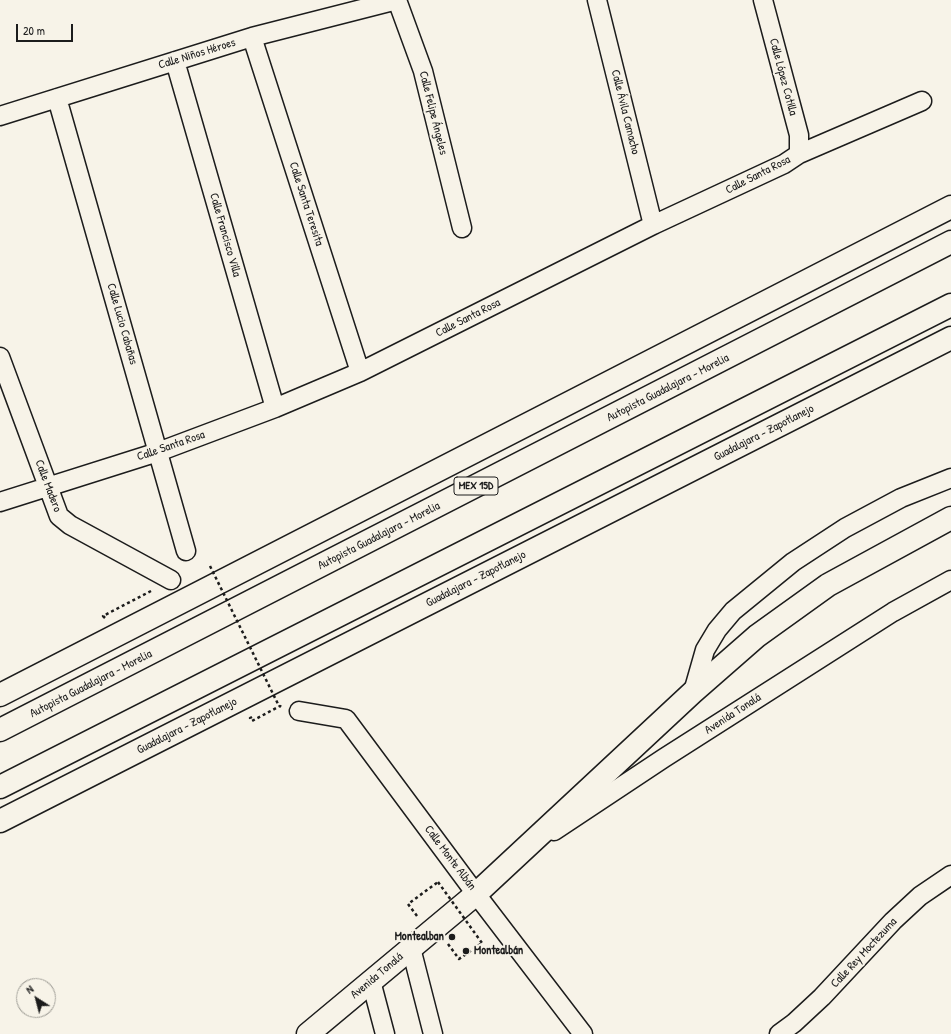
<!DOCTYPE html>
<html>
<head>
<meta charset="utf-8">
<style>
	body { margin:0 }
	#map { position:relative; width:951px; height:1034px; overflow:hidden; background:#f7f3e8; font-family:"Patrick Hand",sans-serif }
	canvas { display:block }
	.north { position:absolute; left:16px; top:978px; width:40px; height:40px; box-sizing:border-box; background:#f7f3e8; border:1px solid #9f9d96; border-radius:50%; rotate:324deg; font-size:11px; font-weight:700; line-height:16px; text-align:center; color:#1c1c1c }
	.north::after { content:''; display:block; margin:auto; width:14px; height:18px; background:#1c1c1c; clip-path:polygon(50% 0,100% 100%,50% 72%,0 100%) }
	.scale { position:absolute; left:16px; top:24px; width:57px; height:18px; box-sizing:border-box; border:2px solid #1c1c1c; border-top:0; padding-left:5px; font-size:12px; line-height:14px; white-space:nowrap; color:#1c1c1c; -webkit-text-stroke:3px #f7f3e8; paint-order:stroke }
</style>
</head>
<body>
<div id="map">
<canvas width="951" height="1034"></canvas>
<div class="north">N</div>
<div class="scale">20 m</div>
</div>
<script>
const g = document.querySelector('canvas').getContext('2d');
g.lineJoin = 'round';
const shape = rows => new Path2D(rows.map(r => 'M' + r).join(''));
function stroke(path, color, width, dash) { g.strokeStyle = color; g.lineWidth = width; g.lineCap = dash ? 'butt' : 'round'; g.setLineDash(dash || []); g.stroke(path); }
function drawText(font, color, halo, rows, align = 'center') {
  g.font = font + ' "Patrick Hand",sans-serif'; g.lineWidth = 4; g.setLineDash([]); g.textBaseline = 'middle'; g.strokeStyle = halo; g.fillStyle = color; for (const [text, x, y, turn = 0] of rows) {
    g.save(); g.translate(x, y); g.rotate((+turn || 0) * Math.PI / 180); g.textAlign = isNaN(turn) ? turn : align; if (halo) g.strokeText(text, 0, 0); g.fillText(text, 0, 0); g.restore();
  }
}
const path = shape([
	[105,618,103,616,151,591],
	[252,717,250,718,252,721,280,706,282,707],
	[417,916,408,904,438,882],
	[448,944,459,959,482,943]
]);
const minor = shape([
	[397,0,423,71,462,228],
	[597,0,653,225],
	[763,0,799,135,799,154],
	[252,37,360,372],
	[175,61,275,408],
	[57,98,186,551],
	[0,116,252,37,397,0],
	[0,357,59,516,70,525,171,580],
	[0,502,158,452,275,408,360,372,653,225,784,164,799,154,922,101],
	[693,692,705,650,717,630,733,611,793,562,845,528,901,498,951,478],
	[299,711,346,719,476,894,583,1034],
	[554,831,664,758,893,612,951,580],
	[411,948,433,1034],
	[371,981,385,1034],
	[779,1034,794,1023,822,997,893,921,920,896,951,875]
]);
const tertiary = shape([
	[0,695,951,207],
	[0,821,951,338]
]);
const primary = shape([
	[308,1034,476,894,693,692,757,636,828,585,951,518]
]);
const motorway = shape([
	[0,730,951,242],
	[0,787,951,305]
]);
const pathBridge = shape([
	[210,566,278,704],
	[438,882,482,943]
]);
const markers = [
	[452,937,4,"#1c1c1c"],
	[466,951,4,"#1c1c1c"]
];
const shields = [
	[476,486,44]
];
const shieldNames = [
	["MEX 15D",476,486]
];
const streetNames = [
	["Calle Niños Héroes",197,54,-17],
	["Calle López Cotilla",783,77,75],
	["Calle Ávila Camacho",625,112,76],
	["Calle Felipe Ángeles",433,113,76],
	["Calle Santa Rosa",758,175,-27],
	["Calle Santa Teresita",306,204,72],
	["Calle Francisco Villa",225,235,74],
	["Calle Santa Rosa",468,318,-27],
	["Calle Lucio Cabañas",122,324,74],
	["Autopista Guadalajara - Morelia",668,388,-27],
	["Guadalajara - Zapotlanejo",764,433,-27],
	["Calle Santa Rosa",171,446,-19],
	["Calle Madero",48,486,69],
	["Autopista Guadalajara - Morelia",379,536,-27],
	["Guadalajara - Zapotlanejo",476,579,-27],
	["Autopista Guadalajara - Morelia",91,684,-27],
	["Avenida Tonalá",733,714,-33],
	["Guadalajara - Zapotlanejo",187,726,-27],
	["Calle Monte Albán",450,858,53],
	["Calle Rey Moctezuma",864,953,-47],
	["Avenida Tonalá",377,976,-40]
];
const poiNames = [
	["Montealban",444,937],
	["Montealbán",474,951,"left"]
];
stroke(minor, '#1c1c1c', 21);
stroke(tertiary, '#1c1c1c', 25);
stroke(primary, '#1c1c1c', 25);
stroke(motorway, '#1c1c1c', 25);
stroke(path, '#1c1c1c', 2.5, [3, 3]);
stroke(minor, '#f7f3e8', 18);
stroke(tertiary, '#f7f3e8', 22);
stroke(primary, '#f7f3e8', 22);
stroke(motorway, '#f7f3e8', 22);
stroke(pathBridge, '#1c1c1c', 2.5, [3, 3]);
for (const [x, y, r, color] of markers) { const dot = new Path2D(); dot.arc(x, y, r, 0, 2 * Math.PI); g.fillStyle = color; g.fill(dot); stroke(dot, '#f7f3e8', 1.5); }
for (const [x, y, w] of shields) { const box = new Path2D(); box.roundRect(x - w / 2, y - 9, w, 18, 3); g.fillStyle = '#f7f3e8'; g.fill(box); stroke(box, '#1c1c1c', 1); }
drawText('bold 11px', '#1c1c1c', null, shieldNames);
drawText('12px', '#1c1c1c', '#f7f3e8', streetNames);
drawText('bold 12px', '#1c1c1c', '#f7f3e8', poiNames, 'right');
</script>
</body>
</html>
